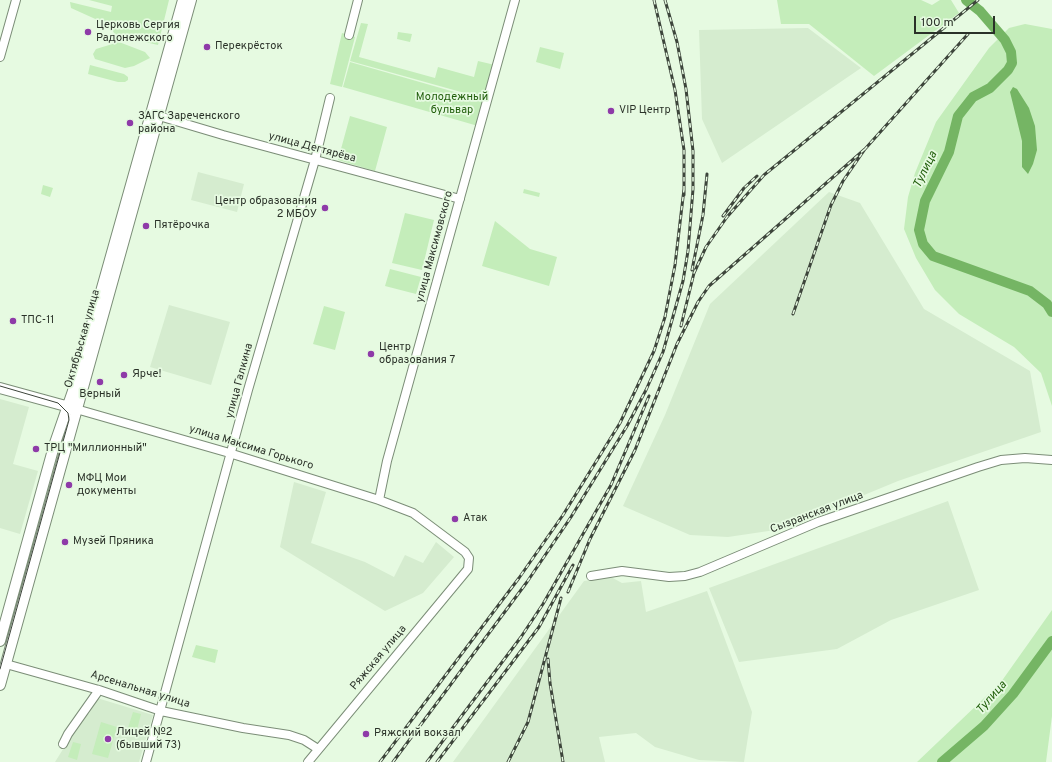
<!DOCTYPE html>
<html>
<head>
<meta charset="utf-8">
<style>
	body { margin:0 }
	#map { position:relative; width:1052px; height:762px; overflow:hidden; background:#e6fae1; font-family:Overpass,sans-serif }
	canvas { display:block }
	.scale { position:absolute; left:914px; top:16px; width:81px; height:18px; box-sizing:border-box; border:2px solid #2a3128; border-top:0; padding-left:5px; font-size:12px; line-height:14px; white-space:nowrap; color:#2a3128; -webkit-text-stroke:3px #e6fae1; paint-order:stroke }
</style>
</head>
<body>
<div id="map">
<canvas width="1052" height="762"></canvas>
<div class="scale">100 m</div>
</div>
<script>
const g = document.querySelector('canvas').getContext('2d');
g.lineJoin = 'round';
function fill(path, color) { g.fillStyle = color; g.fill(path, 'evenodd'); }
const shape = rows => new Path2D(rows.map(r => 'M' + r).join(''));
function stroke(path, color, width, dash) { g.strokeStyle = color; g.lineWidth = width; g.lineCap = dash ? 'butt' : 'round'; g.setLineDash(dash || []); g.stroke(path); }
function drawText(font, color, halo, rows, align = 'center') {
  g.font = font + ' Overpass,sans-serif'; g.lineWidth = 3.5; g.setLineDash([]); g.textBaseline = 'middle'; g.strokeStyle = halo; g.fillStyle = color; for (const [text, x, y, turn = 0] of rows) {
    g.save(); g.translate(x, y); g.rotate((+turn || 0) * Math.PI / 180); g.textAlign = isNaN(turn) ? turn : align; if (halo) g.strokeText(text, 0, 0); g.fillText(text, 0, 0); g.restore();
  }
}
const built = shape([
	[808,28,861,68,722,163,702,119,699,30],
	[198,172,244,184,237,212,191,200],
	[829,192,860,203,924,309,1030,371,1041,432,898,481,782,529,728,537,690,535,623,506,665,415,710,304],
	[169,305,230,322,211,385,150,367],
	[0,399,29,407,13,464,38,471,20,534,0,528],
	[294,482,326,492,311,543,365,562,394,577,405,555,423,563,436,542,454,557,423,593,385,611,280,547],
	[948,501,979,590,891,620,837,649,739,662,709,588],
	[611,577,622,583,641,581,646,612,707,591,752,712,744,762,699,760,655,747,636,733,599,737,605,762,453,762,584,581],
	[97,698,153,715,139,762,55,762,85,714,89,714]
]);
const green = shape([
	[89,0,169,0,158,45,115,35,112,29,102,22,71,8,70,2,111,12,112,6],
	[777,0,921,0,932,5,940,0,951,0,959,13,874,76,809,24,781,24],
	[361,23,368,24,359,57,435,78,438,67,474,77,478,61,495,65,486,99,350,61],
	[1025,24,1052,29,1052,406,1041,373,1014,347,959,314,935,290,916,258,904,229,908,197,915,173,936,122,989,48,1009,28],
	[398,32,412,34,410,42,397,39],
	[342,33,355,37,342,87,330,84],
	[119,42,145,52,150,58,134,66,125,68,95,59,93,54,96,49],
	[540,47,564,53,560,69,536,62],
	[350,62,486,101,478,126,343,87],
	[90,65,124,74,128,77,128,80,125,82,118,82,88,74],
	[350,116,387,127,375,171,338,160],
	[43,185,53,188,50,197,41,194],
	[524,189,540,193,539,197,523,193],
	[405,213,434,220,422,270,392,263],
	[495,221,530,249,557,257,549,286,482,266],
	[390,269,421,277,416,294,385,286],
	[324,306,345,312,335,350,313,344],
	[1052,610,1052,716,1046,762,917,762,1001,682],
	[196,645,218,650,215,663,192,657],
	[133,712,141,714,137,730,128,728],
	[101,722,117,727,108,758,92,754],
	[73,742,81,744,77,760,68,757]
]);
const water = shape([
	[1013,87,1017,89,1029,108,1035,126,1037,150,1033,164,1028,174,1022,167,1022,141,1010,92]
]);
const river = shape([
	[966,0,980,11,1005,40,1011,52,1012,63,1008,70,990,88,973,97,958,116,949,152,925,201,919,230,923,244,933,256,1030,291,1047,304,1052,312],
	[942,762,984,726,1013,694,1052,641]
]);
const minor = shape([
	[349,35,358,0],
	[0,57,16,0],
	[159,116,223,135,460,199],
	[76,409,226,452,379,500,413,513,465,552,469,558,468,569,308,762],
	[379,500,387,461,515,0],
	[591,576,622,571,669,577,685,576,700,572,818,522,978,467,1001,460,1025,458,1052,460],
	[6,664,99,690,161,711,243,728,289,735,304,740,318,749],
	[63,744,68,734,99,690],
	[146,762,248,390,315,160,330,98]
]);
const major = shape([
	[0,388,73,408],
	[0,641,54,446,73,391,183,0],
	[0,685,191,0]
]);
const tram = shape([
	[0,386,58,403,68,413,69,420,0,669]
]);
const rail = shape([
	[654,0,675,90,684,150,684,195],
	[723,216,744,188,757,176],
	[692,270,703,215,707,174],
	[793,314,831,205,843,181,865,149,968,34],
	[681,326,694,273,706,247,727,217,764,175,978,0],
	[568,592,590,539,635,450,677,344,698,302,709,286,865,149],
	[548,659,550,683,563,762],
	[380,762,519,578,563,515,620,423,654,351,665,317,675,265,684,189],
	[393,762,527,582,571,517,627,426,646,390,663,352,683,281,688,251,693,189,693,151,686,89,677,42,665,0],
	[427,762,521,637,543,604,611,485,649,396],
	[437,762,539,627,573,565],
	[508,762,528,722,561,598]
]);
const markers = [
	[88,32,4,"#8e3aa8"],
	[207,47,4,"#8e3aa8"],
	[611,111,4,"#8e3aa8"],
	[130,123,4,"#8e3aa8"],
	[325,208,4,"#8e3aa8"],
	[146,226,4,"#8e3aa8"],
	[13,321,4,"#8e3aa8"],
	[371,354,4,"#8e3aa8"],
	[124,375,4,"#8e3aa8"],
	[100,382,4,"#8e3aa8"],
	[36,449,4,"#8e3aa8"],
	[69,485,4,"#8e3aa8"],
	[455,519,4,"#8e3aa8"],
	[65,542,4,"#8e3aa8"],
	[366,734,4,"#8e3aa8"],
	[108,739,4,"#8e3aa8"]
];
const poiNames = [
	["Церковь Сергия",96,26],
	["Радонежского",96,39],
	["Перекрёсток",215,47],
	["VIP Центр",619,111],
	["ЗАГС Зареченского",138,117],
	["района",138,130],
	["Центр образования",317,202,"right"],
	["2 МБОУ",317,215,"right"],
	["Пятёрочка",154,226],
	["ТПС-11",21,321],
	["Центр",379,348],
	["образования 7",379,361],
	["Ярче!",132,375],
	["Верный",100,395,"center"],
	["ТРЦ \"Миллионный\"",44,449],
	["МФЦ Мои",77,479],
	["документы",77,492],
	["Атак",463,519],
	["Музей Пряника",73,542],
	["Лицей №2",116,733],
	["(бывший 73)",116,746],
	["Ряжский вокзал",374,734]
];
const parkNames = [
	["Молодежный",452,98],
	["бульвар",452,111]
];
const streetNames = [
	["улица Дегтярёва",312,148,15],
	["улица Максимовского",435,247,-75],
	["Октябрьская улица",83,339,-74],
	["улица Галкина",240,381,-75],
	["улица Максима Горького",251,448,17],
	["Сызранская улица",817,513,-21],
	["Ряжская улица",379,658,-50],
	["Арсенальная улица",140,690,17]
];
const waterNames = [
	["Тулица",926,170,-64],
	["Тулица",992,698,-49]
];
fill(built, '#d5eccf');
fill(green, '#c4edba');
fill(water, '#75b564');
stroke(river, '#75b564', 10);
stroke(minor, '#7b8d77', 10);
stroke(major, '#7b8d77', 12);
stroke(minor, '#fff', 8);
stroke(major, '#fff', 10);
stroke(tram, '#3d453b', 1);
stroke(rail, '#3d453b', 3);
stroke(rail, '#e6fae1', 1.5, [4.5]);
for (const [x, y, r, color] of markers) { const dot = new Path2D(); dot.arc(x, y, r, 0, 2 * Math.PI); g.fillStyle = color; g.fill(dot); stroke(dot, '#e6fae1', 1.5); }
drawText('11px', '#2a3128', '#e6fae1', poiNames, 'left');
drawText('11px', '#215e0b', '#e6fae1', parkNames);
drawText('11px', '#2a3128', '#e6fae1', streetNames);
drawText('italic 12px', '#205e0a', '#e6fae1', waterNames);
</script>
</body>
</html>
